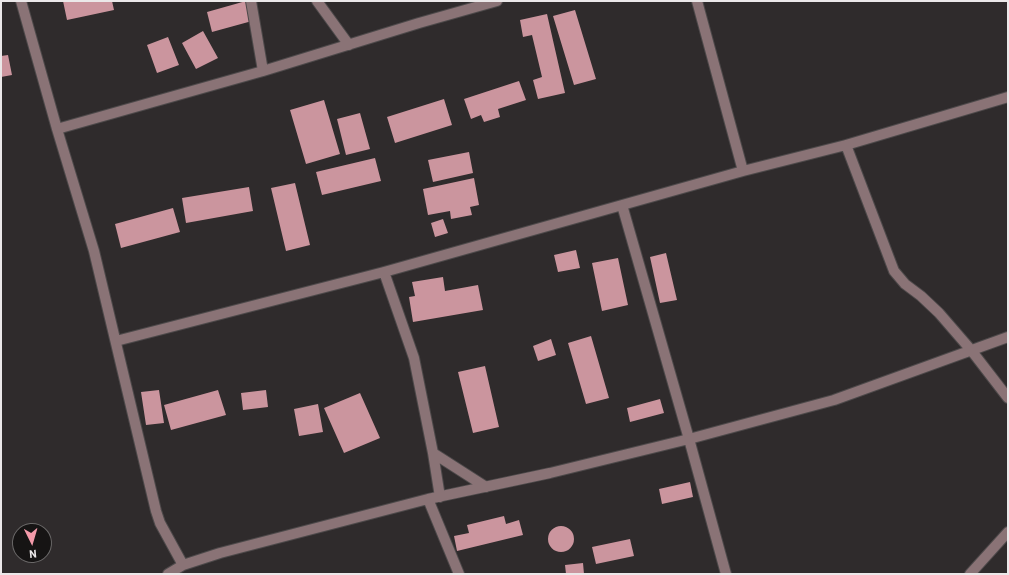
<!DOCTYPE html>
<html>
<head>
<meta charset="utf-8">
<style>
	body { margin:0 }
	#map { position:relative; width:1009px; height:575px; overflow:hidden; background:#2f2b2c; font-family:Barlow,sans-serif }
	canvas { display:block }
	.frame { position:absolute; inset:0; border:2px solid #ebe8e9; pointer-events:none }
	.north { position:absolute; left:12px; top:523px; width:40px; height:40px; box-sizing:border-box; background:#161414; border:1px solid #6b6969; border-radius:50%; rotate:175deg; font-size:11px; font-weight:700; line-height:16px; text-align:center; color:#ebe8e9 }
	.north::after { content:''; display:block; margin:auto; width:14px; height:18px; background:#f39aaa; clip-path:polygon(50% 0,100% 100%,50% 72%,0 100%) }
</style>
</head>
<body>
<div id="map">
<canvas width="1009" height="575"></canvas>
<div class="frame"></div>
<div class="north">N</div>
</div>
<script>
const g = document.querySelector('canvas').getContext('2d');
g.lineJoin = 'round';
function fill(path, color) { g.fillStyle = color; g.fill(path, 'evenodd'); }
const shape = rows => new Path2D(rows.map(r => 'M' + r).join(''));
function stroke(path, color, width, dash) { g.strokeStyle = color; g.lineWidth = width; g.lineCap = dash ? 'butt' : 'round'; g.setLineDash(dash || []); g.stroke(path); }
const building = shape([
	[63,1,112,1,114,10,67,20],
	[246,1,252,21,212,32,207,12],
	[575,10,596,79,574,85,553,16],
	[547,14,565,93,538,99,533,80,542,77,532,35,523,37,520,20],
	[203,31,218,58,196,69,182,43],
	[168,37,179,65,157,73,147,45],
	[8,55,12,75,1,77,1,56],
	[519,81,526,100,498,109,500,117,484,122,481,115,471,119,464,99],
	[444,99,452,125,395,143,387,117],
	[324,100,340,154,306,164,290,110],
	[360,113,370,149,346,155,337,119],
	[469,152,473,173,433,182,428,160],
	[375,158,381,181,322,195,316,172],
	[474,178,479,205,470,207,472,215,451,219,450,211,428,215,423,189],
	[295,183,310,245,286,251,271,188],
	[249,187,253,211,186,223,182,198],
	[173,208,180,232,121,248,115,224],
	[443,219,448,233,435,237,431,223],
	[576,250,580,268,558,272,554,255],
	[666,253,677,300,660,303,650,257],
	[618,258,628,305,602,311,592,263],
	[443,277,445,291,478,285,483,310,413,322,409,297,415,296,412,282],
	[591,336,609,398,586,404,568,343],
	[551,339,556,355,538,361,533,346],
	[485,366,499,427,473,433,458,372],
	[159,390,164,423,146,425,141,392],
	[218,390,226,415,171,430,164,405],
	[266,390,268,407,243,410,241,393],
	[360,393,380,438,344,453,324,408],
	[660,399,664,413,630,422,627,408],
	[318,404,323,432,299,436,294,409],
	[690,482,693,497,662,504,659,489],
	[504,516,506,524,519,520,523,535,457,551,454,536,469,533,467,525],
	'548 539a13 13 0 1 1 26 0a13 13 0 1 1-26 0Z',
	[630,539,634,556,596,564,592,547],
	[583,563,584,574,566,574,565,565]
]);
const minor = shape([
	[21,1,57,129,94,251,156,511,160,523,183,565,220,553,428,499,550,473,689,439,834,400,1008,337],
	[251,1,263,71],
	[317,1,349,45],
	[697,1,743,171],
	[57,129,263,71,419,23,497,1],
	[846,145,894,271,905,284,921,296,939,313,971,350,1008,398],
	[622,205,689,439,726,574],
	[384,272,414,358,433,453,440,497],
	[116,341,384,272,743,171,846,145,1008,97],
	[433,453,486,487],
	[428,499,459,574],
	[168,574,183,565],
	[970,574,1008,532]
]);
fill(building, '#cb959e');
stroke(minor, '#4d494a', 12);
stroke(minor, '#8a7376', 10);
</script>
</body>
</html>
